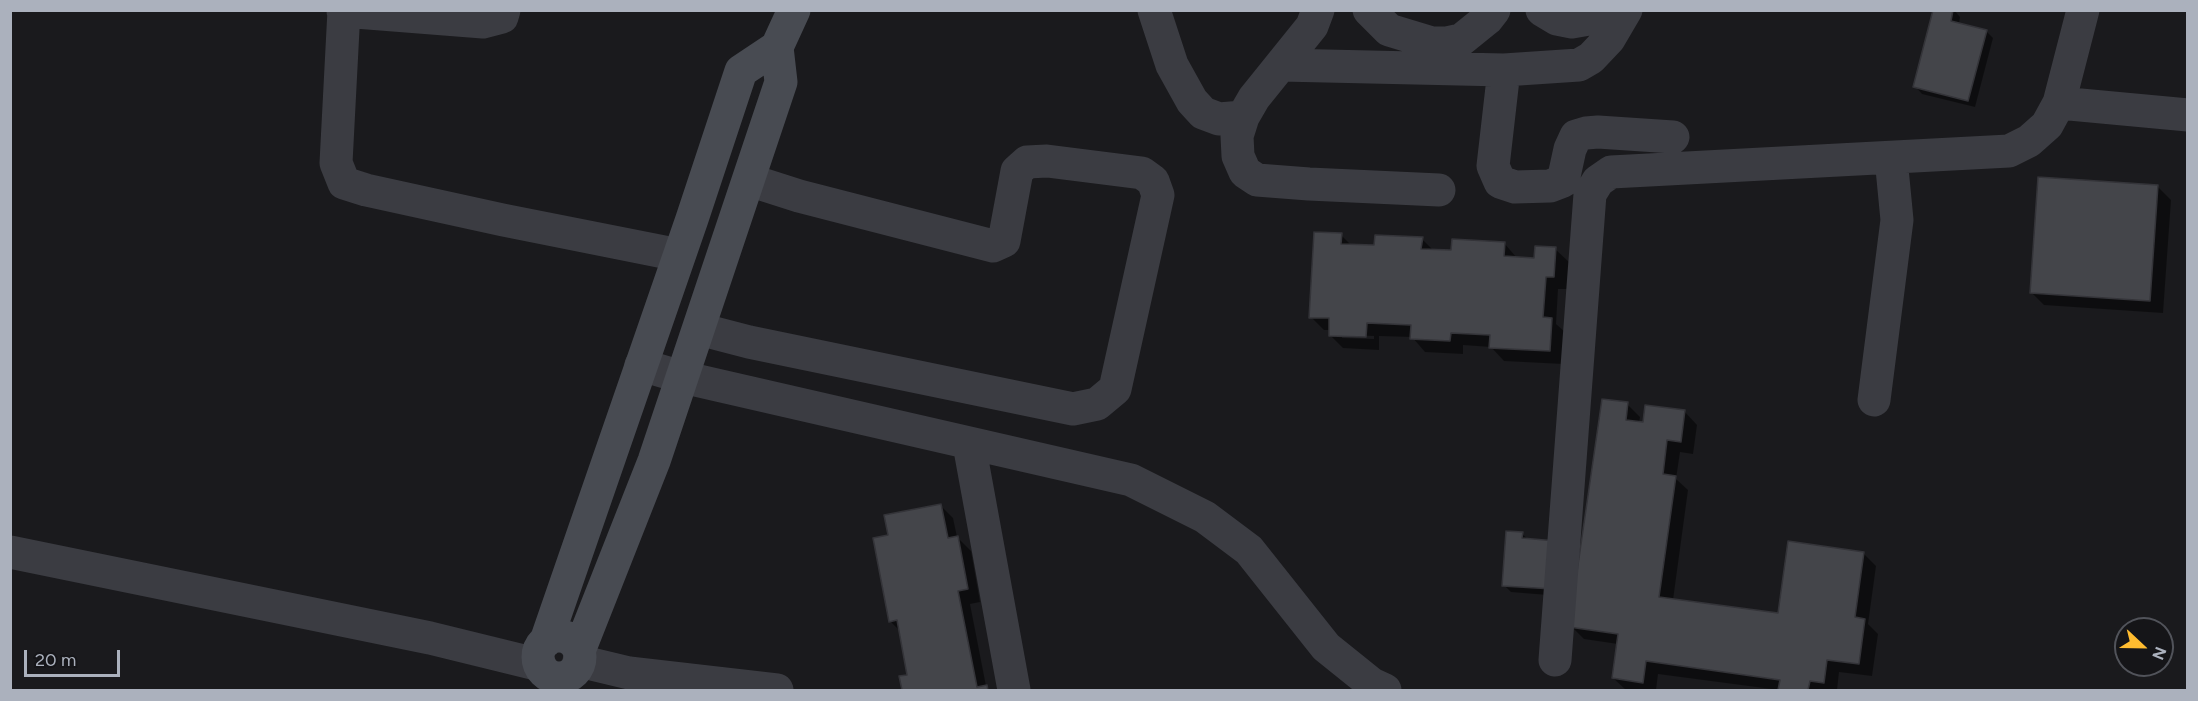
<!DOCTYPE html>
<html>
<head>
<meta charset="utf-8">
<style>
	body { margin:0 }
	#map { position:relative; width:2198px; height:701px; overflow:hidden; background:#1a1a1d; font-family:Figtree,sans-serif }
	canvas { display:block }
	.frame { position:absolute; inset:0; border:12px solid #abb1bd; pointer-events:none }
	.north { position:absolute; left:2114px; top:617px; width:60px; height:60px; box-sizing:border-box; background:#151518; border:2px solid #51535a; border-radius:50%; rotate:112deg; font-size:16px; font-weight:700; line-height:24px; text-align:center; color:#abb1bd }
	.north::after { content:''; display:block; margin:auto; width:21px; height:27px; background:#ffbc30; clip-path:polygon(50% 0,100% 100%,50% 72%,0 100%) }
	.scale { position:absolute; left:24px; top:650px; width:96px; height:27px; box-sizing:border-box; border:3px solid #abb1bd; border-top:0; padding-left:8px; font-size:18px; line-height:21px; white-space:nowrap; color:#abb1bd; -webkit-text-stroke:4px #151518; paint-order:stroke }
</style>
</head>
<body>
<div id="map">
<canvas width="2198" height="701"></canvas>
<div class="frame"></div>
<div class="north">N</div>
<div class="scale">20 m</div>
</div>
<script>
const g = document.querySelector('canvas').getContext('2d');
g.lineJoin = 'round';
function fill(path, color) { g.fillStyle = color; g.fill(path, 'evenodd'); }
const shape = rows => new Path2D(rows.map(r => 'M' + r).join(''));
function stroke(path, color, width, dash) { g.strokeStyle = color; g.lineWidth = width; g.lineCap = dash ? 'butt' : 'round'; g.setLineDash(dash || []); g.stroke(path); }
const shadow = shape([
	[1935,10,1954,10,1960,17,1959,24,1986,31,1993,38,1975,107,1922,94,1915,86],
	[2158,187,2171,200,2163,313,2044,305,2031,292],
	[1341,235,1352,246,1375,247,1422,239,1434,251,1452,252,1504,243,1517,258,1536,259,1555,249,1569,262,1567,289,1558,289,1556,324,1565,332,1563,364,1504,361,1491,347,1463,345,1463,354,1425,352,1412,337,1379,336,1379,350,1343,348,1330,335,1330,330,1324,330,1311,317],
	[1342,335,1374,336,1374,339,1342,338],
	[1627,404,1640,417,1639,423,1684,411,1697,425,1693,454,1680,452,1676,479,1688,490,1673,600,1779,615,1863,553,1876,566,1868,624,1878,634,1872,676,1839,672,1837,690,1779,690,1658,674,1656,690,1626,690,1613,678,1618,644,1584,639,1571,626],
	[940,505,953,518,957,537,971,551,980,602,970,604,986,686,990,690,904,690,901,677,909,676,901,632,890,621,890,536],
	[1522,534,1529,540,1560,596,1511,592,1504,585]
]);
const building = shape([
	[1933,10,1953,10,1951,21,1987,30,1968,101,1913,87,1933,10],
	[2038,177,2158,185,2150,301,2030,293,2038,177],
	[1314,232,1342,233,1341,244,1374,245,1375,235,1423,237,1421,249,1451,250,1452,239,1505,242,1504,256,1534,258,1535,246,1556,247,1554,277,1546,277,1543,317,1552,318,1550,351,1489,348,1490,335,1451,333,1450,341,1410,339,1411,325,1367,323,1366,337,1329,336,1329,318,1309,318,1314,232],
	[1602,399,1628,402,1626,420,1643,422,1645,405,1685,410,1681,442,1667,440,1663,474,1676,476,1659,597,1778,613,1788,541,1864,552,1855,617,1865,619,1859,664,1827,660,1824,683,1810,681,1808,690,1778,690,1780,680,1646,661,1643,683,1612,678,1618,634,1569,627,1602,399],
	[941,504,948,538,958,536,968,589,958,591,977,687,987,685,988,690,902,690,899,676,907,675,897,620,889,622,873,538,888,535,884,515,941,504],
	[1506,531,1523,532,1522,538,1556,541,1553,589,1502,586,1506,531]
]);
const street = shape([
	[344,10,336,163,344,183,366,190,503,220,679,255],
	[1154,10,1172,65,1192,101,1203,113,1219,119,1243,117],
	[1318,10,1312,26,1254,98,1243,117,1237,136,1238,156,1245,172,1257,180,1309,184,1439,190],
	[1369,10,1389,30,1432,43,1447,43,1461,40,1487,19,1494,10],
	[1542,10,1557,19,1572,22,1589,19,1596,10],
	[343,11,483,22,502,17,504,10],
	[1281,65,1504,70,1579,65,1591,58,1609,39,1626,10],
	[1504,70,1493,166,1500,182,1515,187,1550,186,1563,181,1570,149,1576,136,1586,133,1598,132,1673,137],
	[2059,103,2188,115],
	[699,329,749,342,1073,409,1097,404,1115,389,1158,195,1153,181,1142,173,1047,161,1027,162,1017,171,1004,241,993,246,799,196,749,180],
	[641,365,682,377,1131,480,1205,517,1249,550,1326,647,1372,684,1385,690],
	[1874,400,1897,220,1891,158],
	[969,444,1014,690],
	[10,552,430,638,540,665],
	[1555,660,1590,194,1598,181,1611,172,2009,151,2029,141,2047,125,2059,103,2083,10],
	[579,661,629,673,777,690]
]);
const secondary = shape([
	'538 657a21 21 0 1 1 42 0a21 21 0 1 1-42 0Z',
	[546,641,692,219,741,71,777,47,794,10],
	[579,651,654,461,781,82,777,47]
]);
fill(shadow, '#0007');
fill(building, '#44454a');
stroke(building, '#343439', 1.5);
stroke(street, '#3b3c42', 33);
stroke(secondary, '#484b52', 33);
</script>
</body>
</html>
